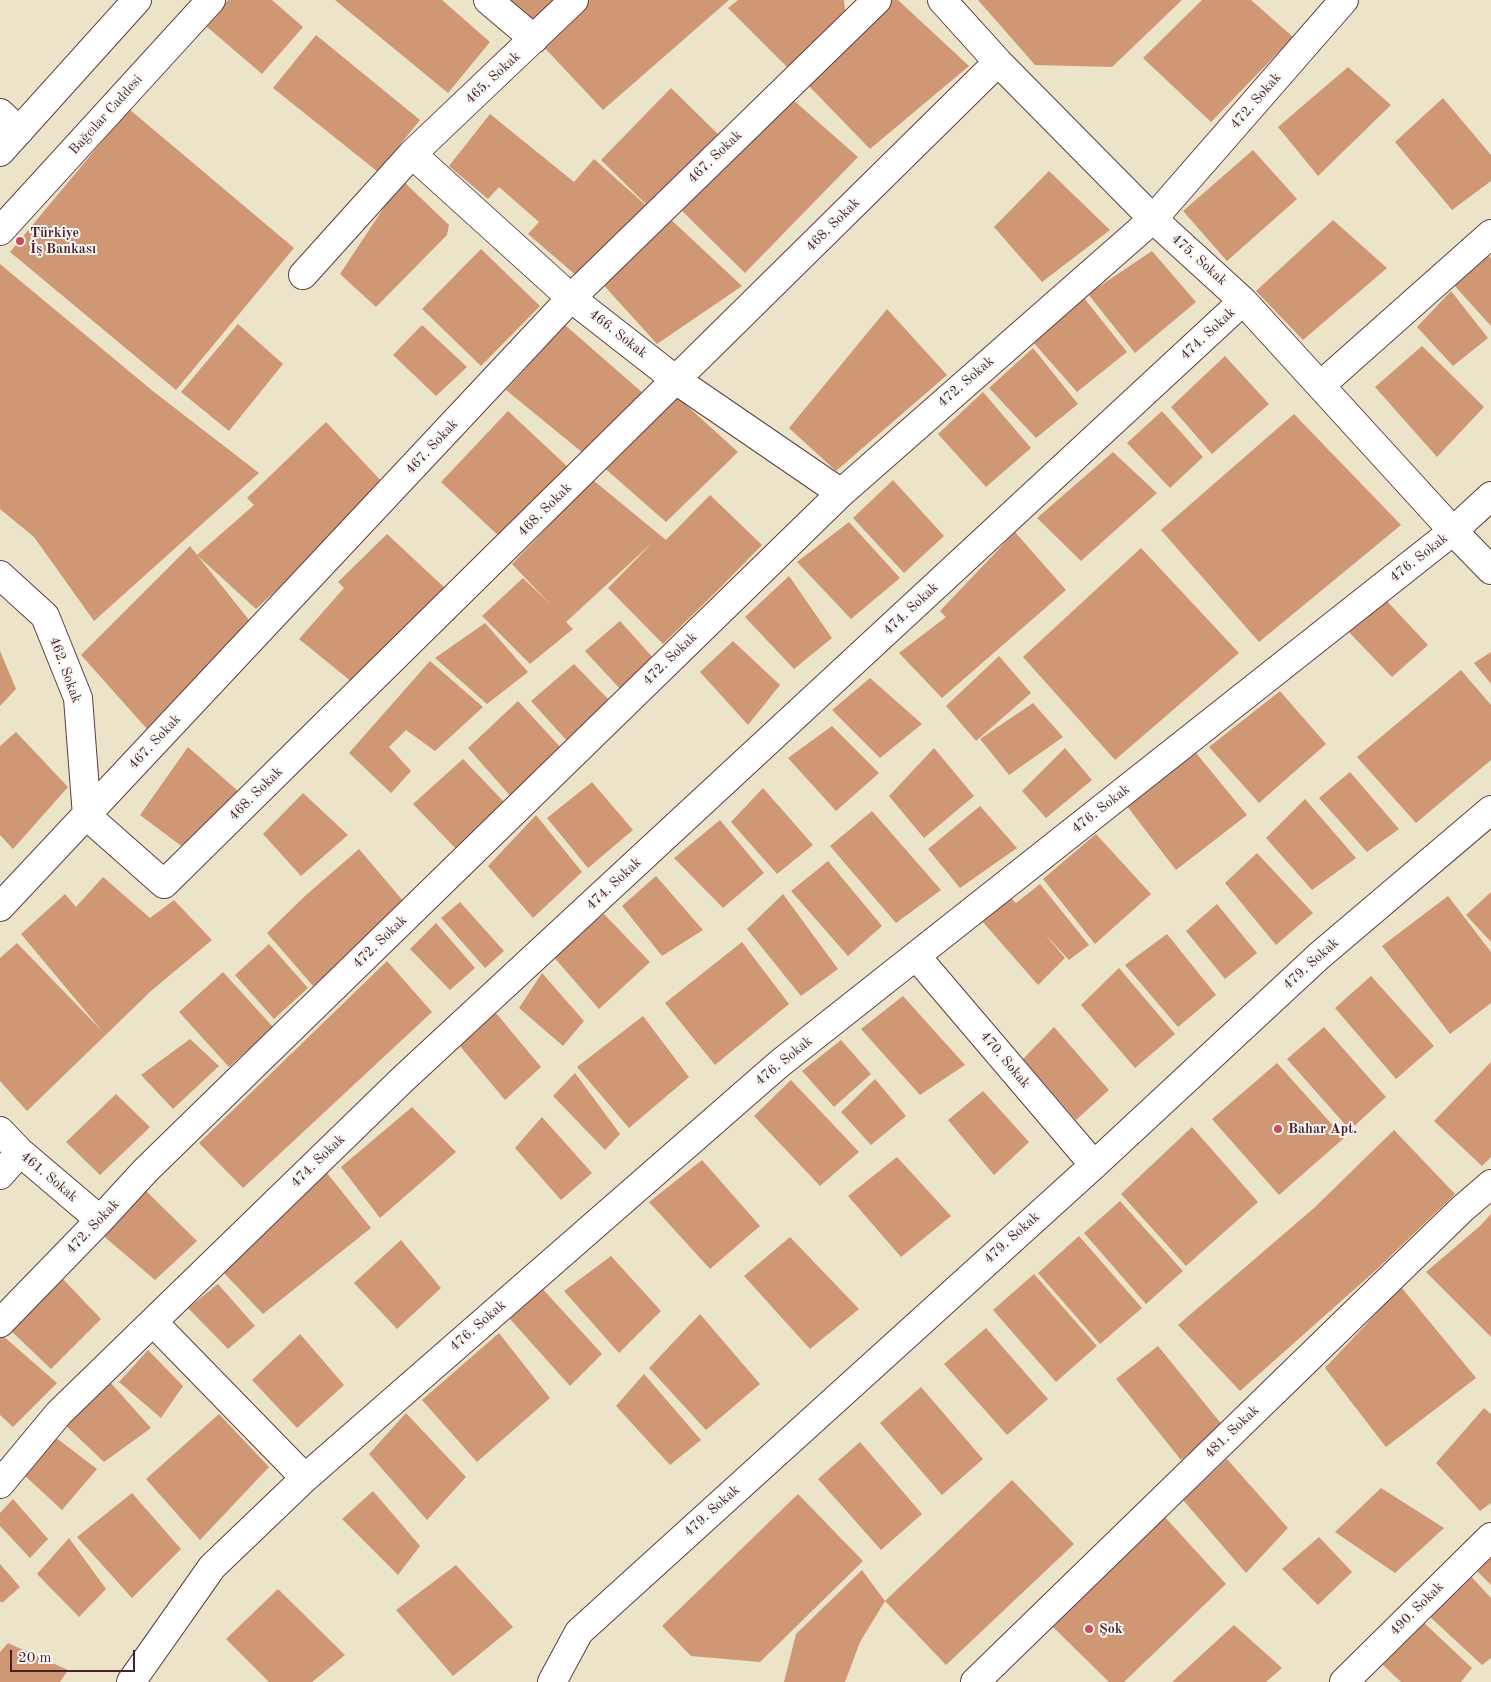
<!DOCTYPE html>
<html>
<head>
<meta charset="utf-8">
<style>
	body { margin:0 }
	#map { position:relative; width:1491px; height:1682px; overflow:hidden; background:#ece4c8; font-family:"Old Standard TT",serif }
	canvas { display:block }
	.scale { position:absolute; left:10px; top:1650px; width:125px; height:22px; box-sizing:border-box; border:2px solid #4a1f2b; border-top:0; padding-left:6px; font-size:15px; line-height:18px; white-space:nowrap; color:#4a1f2b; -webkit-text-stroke:4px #f6f6f2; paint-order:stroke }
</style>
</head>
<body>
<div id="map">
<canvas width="1491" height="1682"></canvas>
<div class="scale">20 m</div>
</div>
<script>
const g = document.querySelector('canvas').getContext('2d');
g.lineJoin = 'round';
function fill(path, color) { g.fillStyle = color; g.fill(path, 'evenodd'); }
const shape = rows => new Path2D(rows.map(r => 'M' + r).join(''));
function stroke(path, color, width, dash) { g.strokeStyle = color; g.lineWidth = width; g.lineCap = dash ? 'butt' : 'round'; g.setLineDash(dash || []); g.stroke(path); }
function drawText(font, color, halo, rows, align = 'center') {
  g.font = font + ' "Old Standard TT",serif'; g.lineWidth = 4; g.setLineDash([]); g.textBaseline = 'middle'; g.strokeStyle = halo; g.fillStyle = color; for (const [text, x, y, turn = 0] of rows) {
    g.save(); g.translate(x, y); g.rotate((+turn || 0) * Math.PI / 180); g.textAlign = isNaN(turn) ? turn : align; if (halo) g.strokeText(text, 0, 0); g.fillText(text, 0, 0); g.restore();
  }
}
const building = shape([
	[228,0,272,0,303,27,262,74,206,26],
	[335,0,442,0,490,42,448,93],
	[509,0,557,0,535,24],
	[590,0,729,0,603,110,541,44],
	[738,0,844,0,846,21,792,72,728,8],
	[885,0,898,0,969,66,870,149,806,83],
	[978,0,1182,0,1112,67,1035,65],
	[1202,0,1251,0,1293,37,1211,122,1143,58],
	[316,35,420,120,378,172,273,88],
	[1348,67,1391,105,1318,176,1278,127],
	[671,88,724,140,653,211,601,160],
	[791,98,858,157,745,273,677,206],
	[1443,98,1491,155,1491,181,1452,210,1395,142],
	[129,109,294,248,176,390,10,252],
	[490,114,574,182,594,159,650,209,585,283,528,234,539,222,499,187,488,199,449,166],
	[1253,150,1297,199,1227,261,1183,211],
	[1049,171,1110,230,1042,282,994,227],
	[402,180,449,225,447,235,376,307,340,274],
	[666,215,742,286,657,344,599,280],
	[1333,220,1387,268,1303,340,1256,291],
	[481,249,540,306,481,366,422,309],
	[1152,251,1196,302,1135,353,1088,294],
	[1487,254,1491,258,1491,326,1453,284],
	[0,264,154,392,259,473,94,621,34,537,0,509],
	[1451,291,1488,338,1453,366,1417,327],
	[1084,298,1127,352,1077,392,1033,342],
	[887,309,947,375,836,471,789,428],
	[238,324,283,364,229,431,181,392],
	[422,325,467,367,436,396,393,355],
	[565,325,644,394,583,453,506,390],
	[1422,346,1484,407,1437,457,1375,387],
	[1033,348,1078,404,1036,438,989,388],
	[1225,356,1269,404,1212,454,1171,407],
	[983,392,1031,448,986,487,938,434],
	[674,394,738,452,666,522,601,465],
	[508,411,570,469,501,538,441,482],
	[1162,411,1203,457,1170,488,1127,443],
	[1294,414,1401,525,1259,642,1161,530],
	[326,422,383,483,307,562,256,609,197,555,254,505,247,498],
	[1113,452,1157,493,1081,561,1037,518],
	[593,480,666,540,710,495,762,545,718,590,663,644,608,588,653,542,566,622,573,629,530,664,482,616,523,578,551,605,512,564],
	[893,480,944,536,904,573,853,518],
	[849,522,900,578,851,619,797,562],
	[1015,532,1066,590,942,698,899,653,946,617,940,611],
	[387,534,447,590,352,682,299,639,344,588,338,582],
	[190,546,249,620,148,730,81,655],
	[1141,548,1239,653,1115,760,1023,657],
	[789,576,832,638,794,669,745,617],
	[1385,599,1428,645,1392,677,1346,629],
	[620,621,655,660,622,691,585,651],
	[485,623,528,672,487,704,435,658],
	[733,641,780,685,748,725,700,672],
	[0,651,16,689,0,706],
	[1491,652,1491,684,1474,663],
	[999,656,1031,693,976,741,946,706],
	[430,661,483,707,435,751,406,730,389,747,411,771,391,793,349,753],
	[574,664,611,702,569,743,531,701],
	[1461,670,1491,705,1491,760,1416,823,1357,757],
	[870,678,922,724,880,758,832,710],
	[1280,691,1326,744,1259,803,1209,747],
	[518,701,563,750,513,799,468,748],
	[1033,703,1063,737,1009,775,980,739],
	[832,726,879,773,836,811,788,758],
	[16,732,68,787,13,849,0,835,0,746],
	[188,747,239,792,188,851,140,815],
	[934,748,974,796,924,838,889,796],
	[1065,748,1092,780,1046,818,1022,791],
	[1192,748,1247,815,1176,870,1123,801],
	[463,759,505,803,458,851,413,804],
	[1350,772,1399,829,1367,852,1319,798],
	[592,782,633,830,588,868,547,818],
	[763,788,813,845,777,874,731,822],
	[303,793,348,835,301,876,263,834],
	[1305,799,1356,858,1312,890,1266,838],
	[980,806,1017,848,960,888,928,849],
	[872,811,941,890,896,923,830,846],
	[536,815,582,872,533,918,488,866],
	[720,820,764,873,723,908,674,858],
	[1096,834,1151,894,1095,944,1043,879],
	[359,849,404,902,354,951,313,986,267,933,305,896],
	[1257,853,1313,913,1276,945,1225,883],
	[828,861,882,926,848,956,791,891],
	[656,876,703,930,662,956,622,906],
	[103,877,150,918,174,900,212,940,151,991,27,1111,0,1081,0,958,17,943,103,1032,21,934,65,894,76,907],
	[1040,884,1089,945,1069,960,1044,933,1065,958,1038,985,982,921,1009,896,1016,903],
	[1491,892,1491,942,1466,915],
	[783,894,838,969,801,996,747,929],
	[1448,896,1491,952,1491,1003,1450,1034,1382,946],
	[460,902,504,951,485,968,441,918],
	[1217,904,1257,953,1225,979,1186,931],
	[604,914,650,962,599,1009,552,955],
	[436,923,475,968,450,990,410,949],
	[1167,934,1216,995,1178,1027,1125,965],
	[742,942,789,1004,715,1065,665,1003],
	[269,944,308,988,274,1019,235,975],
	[387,961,432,1012,243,1188,199,1143],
	[1119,968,1175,1034,1135,1068,1081,1005],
	[223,972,273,1027,229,1067,179,1012],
	[542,973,584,1021,563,1046,519,1008],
	[1371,976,1434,1046,1396,1079,1335,1008],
	[903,996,965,1065,920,1095,861,1029],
	[496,1013,541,1067,505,1100,460,1046],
	[643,1016,689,1077,629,1128,577,1067],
	[1054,1027,1109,1090,1076,1120,1023,1059],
	[1324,1027,1386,1097,1350,1130,1287,1059],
	[190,1039,219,1066,173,1109,141,1075],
	[841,1040,871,1074,834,1107,802,1071],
	[1491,1062,1491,1157,1482,1166,1434,1121],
	[1277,1063,1344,1138,1279,1195,1212,1119],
	[575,1073,620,1134,605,1150,553,1096],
	[875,1079,906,1116,871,1145,841,1112],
	[791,1080,859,1152,820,1186,754,1116],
	[983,1091,1029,1142,994,1175,948,1120],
	[116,1094,150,1127,100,1175,66,1142],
	[412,1107,456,1152,380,1218,341,1167],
	[542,1117,592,1173,561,1200,515,1148],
	[1192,1127,1258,1202,1186,1266,1121,1194],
	[1394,1130,1455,1194,1375,1271,1240,1391,1178,1325,1314,1208],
	[897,1157,951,1216,901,1257,848,1196],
	[702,1160,760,1226,710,1269,649,1202],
	[327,1173,371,1228,263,1314,224,1273],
	[142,1187,197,1241,155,1280,99,1232],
	[1120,1201,1183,1271,1146,1304,1084,1233],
	[1491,1214,1491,1337,1426,1272,1480,1226],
	[1079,1236,1142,1308,1100,1344,1038,1273],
	[790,1237,859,1309,810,1349,744,1276],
	[401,1240,441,1288,397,1329,354,1283],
	[611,1256,661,1311,619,1353,564,1291],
	[1034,1274,1097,1346,1056,1382,993,1310],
	[60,1276,101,1319,51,1369,7,1327],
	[218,1284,255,1326,228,1349,188,1308],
	[540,1286,602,1354,570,1386,510,1319],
	[1401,1287,1476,1378,1386,1447,1325,1368],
	[700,1314,760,1384,706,1430,649,1368],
	[986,1328,1048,1399,1007,1435,944,1364],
	[499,1333,550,1398,477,1462,422,1400],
	[300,1334,344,1385,297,1428,252,1380],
	[2,1335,57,1383,13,1427,0,1415,0,1337],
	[1158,1346,1223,1426,1181,1460,1116,1379],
	[148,1350,183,1386,161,1418,119,1382],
	[644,1374,701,1440,670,1465,616,1406],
	[110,1382,151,1428,104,1462,64,1424],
	[921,1387,983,1459,942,1495,880,1423],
	[1484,1408,1491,1414,1491,1503,1480,1511,1436,1463],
	[406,1413,466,1477,427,1520,369,1454],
	[219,1414,269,1467,200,1540,146,1479],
	[55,1437,97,1469,62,1510,23,1474],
	[860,1442,922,1514,881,1550,818,1479],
	[1227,1459,1288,1528,1246,1573,1183,1500],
	[1012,1480,1074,1544,946,1665,885,1601],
	[1381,1488,1444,1528,1395,1573,1335,1532],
	[373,1491,420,1546,398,1575,342,1519],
	[132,1493,181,1549,132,1598,77,1537],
	[798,1494,863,1561,760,1662,691,1656,662,1626],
	[13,1499,48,1539,30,1558,0,1526,0,1513],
	[1163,1515,1226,1584,1124,1682,1109,1682,1053,1627],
	[1319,1537,1352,1572,1318,1605,1282,1569],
	[69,1538,106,1589,79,1617,37,1574],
	[1491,1549,1491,1585,1473,1567],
	[0,1564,20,1587,2,1603,0,1601],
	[456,1565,513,1627,453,1676,396,1610],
	[862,1570,885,1601,860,1642,845,1682,784,1682,796,1634],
	[1466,1571,1491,1598,1491,1658,1482,1665,1428,1615],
	[278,1589,345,1655,312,1682,269,1682,226,1639],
	[1419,1618,1472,1668,1461,1682,1401,1682,1381,1663],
	[1234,1625,1282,1668,1266,1682,1172,1682],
	[8,1643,68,1670,60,1682,0,1682,0,1652]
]);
const minor = shape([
	[488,0,534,39],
	[942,0,998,62,1153,219,1243,301,1453,531,1491,570],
	[0,113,19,131],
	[412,154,571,298,676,380,841,493],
	[303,275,412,154,574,0],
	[1321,385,1491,234],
	[0,575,45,616,78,698,87,816,164,884,998,62],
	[0,907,571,298,877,0],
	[916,956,1094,1165],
	[0,1131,20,1152,100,1220],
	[0,1175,20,1152],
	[153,1322,305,1478],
	[0,1323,100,1220,146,1170,841,493,1153,219,1344,0],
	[0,1484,59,1413,403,1079,1243,301],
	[131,1682,212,1567,305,1478,779,1064,1453,531,1491,496],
	[552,1682,579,1632,1094,1165,1319,956,1491,810],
	[975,1682,1462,1209,1491,1184],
	[1344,1682,1491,1537]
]);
const secondary = shape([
	[0,152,137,0],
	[0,231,211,0]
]);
const markers = [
	[20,241,5,"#d1495b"],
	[1278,1129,5,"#d1495b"],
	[1089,1629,5,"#d1495b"]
];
const streetNames = [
	["465. Sokak",493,78,-43],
	["472. Sokak",1256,101,-49],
	["Bağcılar Caddesi",106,115,-48],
	["467. Sokak",715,157,-44],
	["468. Sokak",833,225,-45],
	["475. Sokak",1199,260,42],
	["466. Sokak",618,334,38],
	["474. Sokak",1208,334,-43],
	["472. Sokak",966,382,-41],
	["467. Sokak",432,447,-47],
	["468. Sokak",545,510,-45],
	["476. Sokak",1419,558,-38],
	["474. Sokak",911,609,-43],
	["472. Sokak",670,659,-44],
	["462. Sokak",65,670,70],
	["467. Sokak",155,742,-47],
	["468. Sokak",256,794,-45],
	["476. Sokak",1101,809,-38],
	["474. Sokak",614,884,-43],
	["472. Sokak",380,942,-44],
	["479. Sokak",1311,964,-42],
	["470. Sokak",1005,1060,50],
	["476. Sokak",784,1061,-39],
	["474. Sokak",318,1161,-44],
	["461. Sokak",49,1177,40],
	["472. Sokak",93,1227,-46],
	["479. Sokak",1012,1238,-42],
	["476. Sokak",478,1326,-41],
	["481. Sokak",1232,1432,-44],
	["479. Sokak",712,1511,-42],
	["490. Sokak",1417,1609,-45]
];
const poiNames = [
	["Türkiye",30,233],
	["İş Bankası",30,249],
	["Bahar Apt.",1288,1129],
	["Şok",1099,1629]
];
fill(building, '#d09775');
stroke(minor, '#623d43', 30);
stroke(secondary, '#623d43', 30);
stroke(minor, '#fff', 28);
stroke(secondary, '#fff', 28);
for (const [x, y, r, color] of markers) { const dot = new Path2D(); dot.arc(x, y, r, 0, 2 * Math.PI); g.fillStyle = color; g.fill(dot); stroke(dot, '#f6f6f2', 2); }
drawText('14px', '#4a1f2b', '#f6f6f2', streetNames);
drawText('bold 14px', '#4a1f2b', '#f6f6f2', poiNames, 'left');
</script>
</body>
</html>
